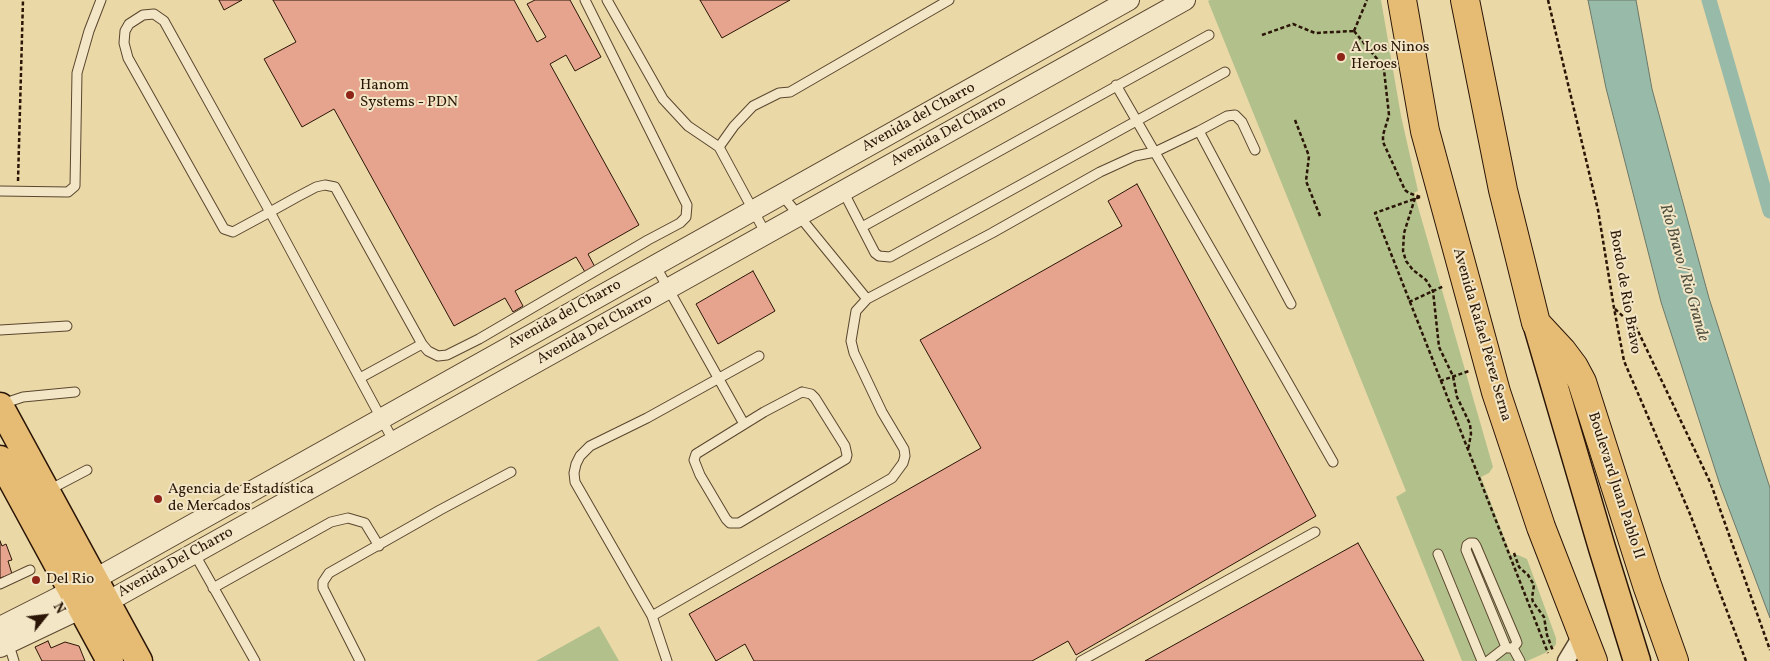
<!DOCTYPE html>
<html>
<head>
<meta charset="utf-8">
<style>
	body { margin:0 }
	#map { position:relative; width:1770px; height:661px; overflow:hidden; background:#ebd8a7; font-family:Vollkorn,serif }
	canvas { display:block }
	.north { position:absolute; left:20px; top:591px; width:50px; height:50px; -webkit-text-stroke:4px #f2e6c6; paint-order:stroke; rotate:61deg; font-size:14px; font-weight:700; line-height:20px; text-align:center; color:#2a1506 }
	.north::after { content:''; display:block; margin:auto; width:18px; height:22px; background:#2a1506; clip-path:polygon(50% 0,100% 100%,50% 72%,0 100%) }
</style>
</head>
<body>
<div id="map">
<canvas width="1770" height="661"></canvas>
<div class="north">N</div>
</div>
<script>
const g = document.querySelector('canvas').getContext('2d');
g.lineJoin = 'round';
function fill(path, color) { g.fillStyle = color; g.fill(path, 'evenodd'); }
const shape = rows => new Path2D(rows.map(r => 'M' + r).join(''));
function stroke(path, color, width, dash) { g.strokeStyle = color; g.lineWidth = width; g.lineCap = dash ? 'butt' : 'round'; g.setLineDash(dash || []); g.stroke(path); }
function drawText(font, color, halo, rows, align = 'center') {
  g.font = font + ' Vollkorn,serif'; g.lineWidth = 4; g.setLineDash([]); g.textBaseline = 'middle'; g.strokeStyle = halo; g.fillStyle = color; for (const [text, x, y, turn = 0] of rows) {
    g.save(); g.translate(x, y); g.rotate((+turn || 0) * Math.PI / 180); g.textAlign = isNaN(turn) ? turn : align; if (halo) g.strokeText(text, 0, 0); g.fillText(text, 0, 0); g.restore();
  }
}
const green = shape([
	[1210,0,1381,0,1401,116,1418,191,1414,193,1493,467,1489,473,1481,477,1511,555,1518,555,1527,559,1556,638,1556,644,1554,647,1545,653,1527,661,1462,661,1396,497,1406,491,1208,1],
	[599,626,619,661,536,661]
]);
const water = shape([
	[1588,0,1636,0,1652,89,1709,298,1770,488,1770,618,1720,485,1661,302,1606,88,1588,0]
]);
const canal = shape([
	[1709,0,1770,211]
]);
const building = shape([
	[219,0,242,0,224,10,219,0],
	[273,0,514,0,537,42,546,37,527,4,535,0,570,0,601,57,575,71,566,55,550,64,639,225,588,254,595,267,585,272,576,257,515,291,523,306,513,312,505,298,454,326,334,109,302,127,264,59,296,42,273,0],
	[700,0,790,0,722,38,700,0],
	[1137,184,1316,516,1076,655,1068,641,1032,661,754,661,745,644,716,661,689,614,981,448,920,340,1122,226,1108,201,1137,184],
	[753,271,775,311,718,344,696,304,753,271],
	[0,541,2,546,6,544,12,560,8,561,12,574,0,578,0,541],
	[1358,543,1424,661,1145,661,1358,543],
	[48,641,51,648,65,642,79,646,85,661,42,661,35,647,48,641]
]);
const path = shape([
	[1548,0,1598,210,1614,308,1624,361,1690,514,1746,661],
	[1354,31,1383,66,1384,70,1389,115,1383,135,1383,142,1405,190,1409,193,1420,197],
	[1354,31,1367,0],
	[1262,35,1293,24,1315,33,1354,31],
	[1295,120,1309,156,1306,181,1320,216],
	[18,181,23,0],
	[1420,197,1375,213,1548,653],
	[1415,198,1404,233,1403,251,1406,261,1413,270,1426,280,1433,291,1439,347,1453,376,1457,397,1470,424,1471,434,1468,450],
	[1409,302,1444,286],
	[1615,309,1637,329,1711,484,1770,650],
	[1440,381,1469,371],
	[1514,553,1519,567,1528,575,1534,585,1532,598,1533,602,1544,617,1547,635,1553,651]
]);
const service = shape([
	[607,0,663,99,688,126,719,147,766,234],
	[1116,85,1280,369,1333,462],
	[1199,131,1227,116,1235,115,1242,122,1255,150],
	[719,147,734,126,753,106,779,93,790,92,949,0],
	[0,191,68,192,75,186,77,73,89,31,101,0],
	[843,191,875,253,879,256,890,257,1225,72],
	[862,227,1209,35],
	[655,265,744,424],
	[867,299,992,233,1100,172,1135,156,1155,152,1199,131,1291,304],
	[0,330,67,326],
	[360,378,422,344],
	[802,392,811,394,815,398,845,446,847,455,846,459,739,523,730,523,726,519,700,475,694,460,696,454,764,412,802,392],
	[2,404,23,397,75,392],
	[394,442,270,212,164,21,154,14,143,15,129,24,125,31,124,43,128,58,224,229,233,232,270,212,297,197,316,187,325,185,335,187,422,344,428,351,438,356,447,355,479,339,648,240,680,223,686,217,687,205,585,0],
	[47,491,87,470],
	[1470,543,1474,543,1476,546,1516,640,1517,643,1513,648,1508,648,1506,647,1466,550,1467,545,1470,543],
	[194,553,255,661],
	[1438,554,1482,661],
	[0,584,30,570],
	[213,588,331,522,348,518,365,523,379,546],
	[652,616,575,482,574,473,576,464,580,456,590,446,647,418,759,356],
	[8,642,14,661],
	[1513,648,1520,661],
	[360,661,323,588,323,582,329,573,440,510,511,472],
	[667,661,652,616,892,478,903,463,905,456,904,449,882,412,854,353,851,341,856,311,867,299,782,195],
	[1081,661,1315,532],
	[1488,661,1506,647]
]);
const minor = shape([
	[1566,661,1583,633]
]);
const tertiary = shape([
	[0,627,95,579,1129,0],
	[0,647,82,608,107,602,1185,0]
]);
const primary = shape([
	[1536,323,1602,548,1637,661],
	[0,406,139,661],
	[0,459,110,661]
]);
const trunk = shape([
	[1402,0,1425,131,1496,392,1541,527,1593,661],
	[1465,0,1503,190,1536,323,1562,351,1574,367,1582,382,1647,585,1674,661]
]);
const markers = [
	[1341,57,5,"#8f2418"],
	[350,95,5,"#8f2418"],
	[158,499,5,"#8f2418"],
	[36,580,5,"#8f2418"]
];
const poiNames = [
	["A Los Ninos",1351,48],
	["Heroes",1351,65],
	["Hanom",360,86],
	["Systems - PDN",360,103],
	["Agencia de Estadística",168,490],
	["de Mercados",168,507],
	["Del Rio",46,580]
];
const streetNames = [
	["Avenida del Charro",919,118,-29],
	["Avenida Del Charro",949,132,-29],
	["Bordo de Rio Bravo",1624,292,80],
	["Avenida del Charro",565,315,-29],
	["Avenida Del Charro",595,330,-29],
	["Avenida Rafael Pérez Serna",1481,335,74],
	["Boulevard Juan Pablo II",1615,486,72],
	["Avenida Del Charro",176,563,-29]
];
const waterNames = [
	["Río Bravo / Rio Grande",1683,273,74]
];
fill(green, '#b2c08c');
fill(water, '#98baa9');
stroke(water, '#6c7868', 1);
stroke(canal, '#98baa9', 15);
fill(building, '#e6a48e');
stroke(building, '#2a1506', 1);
stroke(service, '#5a462e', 11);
stroke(minor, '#5a462e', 19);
stroke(tertiary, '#5a462e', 22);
stroke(primary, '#2a1506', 29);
stroke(trunk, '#2a1506', 30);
stroke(path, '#2a1506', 2.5, [4, 2.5]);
stroke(service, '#f2e6c6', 9);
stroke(minor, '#f2e6c6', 16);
stroke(tertiary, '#f2e6c6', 20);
stroke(primary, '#e6bc74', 26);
stroke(trunk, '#e6bc74', 28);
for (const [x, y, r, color] of markers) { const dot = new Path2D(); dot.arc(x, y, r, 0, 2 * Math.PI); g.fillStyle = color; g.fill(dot); stroke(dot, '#f2e6c6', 2); }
drawText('15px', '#2a1506', '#f2e6c6', poiNames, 'left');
drawText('15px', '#2a1506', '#f2e6c6', streetNames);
drawText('italic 16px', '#504f3f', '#f2e6c6', waterNames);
</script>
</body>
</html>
